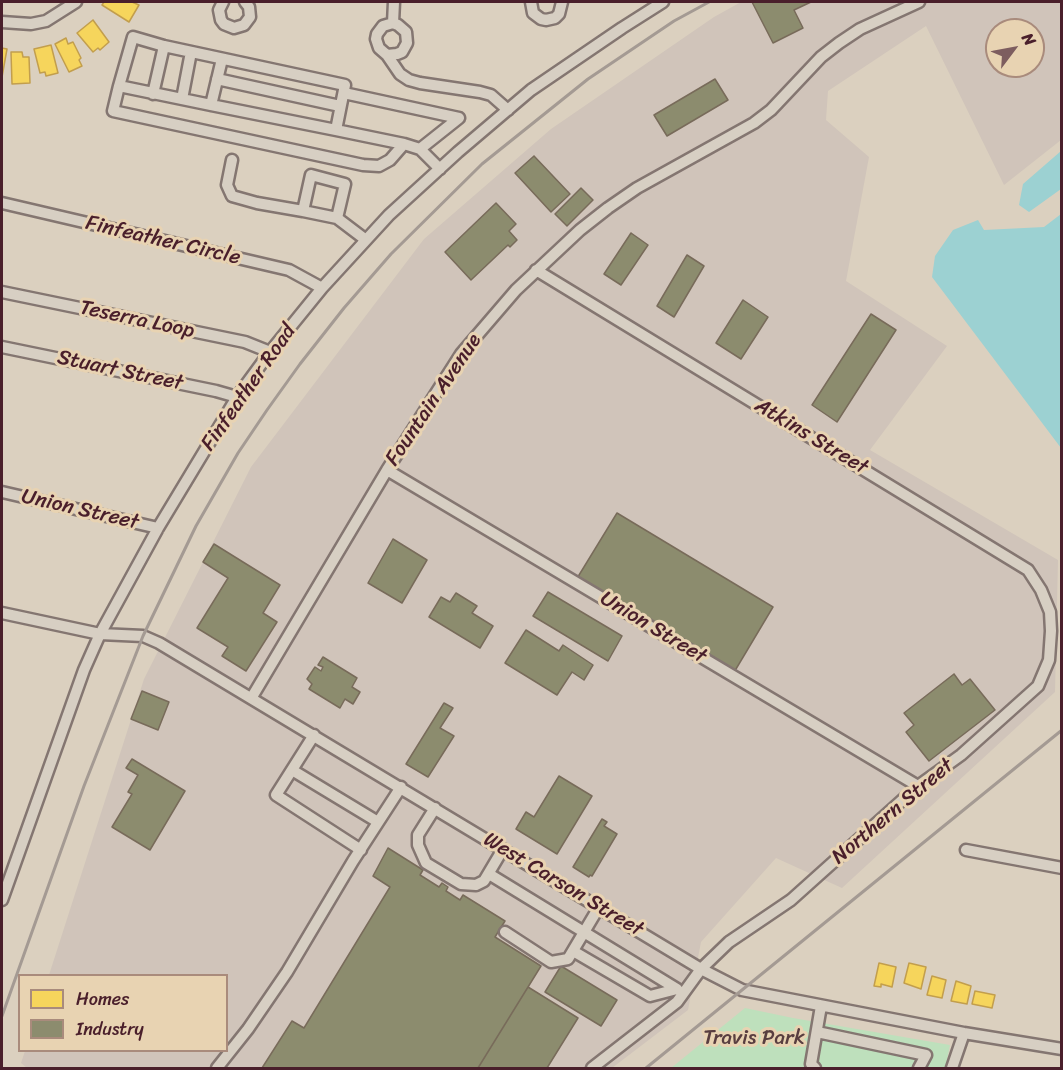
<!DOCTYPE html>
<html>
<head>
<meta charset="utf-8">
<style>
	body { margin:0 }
	#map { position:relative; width:1063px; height:1070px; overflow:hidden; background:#dbd0bf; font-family:Sriracha,sans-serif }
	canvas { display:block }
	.frame { position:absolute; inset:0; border:3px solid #4a1f2b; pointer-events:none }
	.legend { position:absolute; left:18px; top:974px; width:210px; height:78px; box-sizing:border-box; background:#e8d3b2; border:2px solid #a98b7c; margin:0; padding:8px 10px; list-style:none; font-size:18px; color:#4a1f2b }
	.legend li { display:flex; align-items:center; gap:12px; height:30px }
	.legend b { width:30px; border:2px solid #a98b7c }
	.north { position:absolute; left:985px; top:18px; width:60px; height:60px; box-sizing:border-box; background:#e8d3b2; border:2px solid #a98b7c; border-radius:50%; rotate:58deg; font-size:16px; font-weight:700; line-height:24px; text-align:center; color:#4a1f2b }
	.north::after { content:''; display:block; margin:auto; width:21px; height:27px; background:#7d5d5f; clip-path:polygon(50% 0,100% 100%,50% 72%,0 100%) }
</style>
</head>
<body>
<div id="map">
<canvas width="1063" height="1070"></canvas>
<div class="frame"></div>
<ul class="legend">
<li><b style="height:16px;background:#f6d55c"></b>Homes</li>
<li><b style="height:16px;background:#8c8c6e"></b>Industry</li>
</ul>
<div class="north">N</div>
</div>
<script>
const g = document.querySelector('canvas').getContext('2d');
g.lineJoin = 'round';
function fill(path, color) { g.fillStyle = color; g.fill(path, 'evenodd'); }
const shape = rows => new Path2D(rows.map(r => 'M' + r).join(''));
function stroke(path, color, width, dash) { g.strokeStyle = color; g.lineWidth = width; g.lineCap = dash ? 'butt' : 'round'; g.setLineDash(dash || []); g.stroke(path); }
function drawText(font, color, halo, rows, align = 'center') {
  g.font = font + ' Sriracha,sans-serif'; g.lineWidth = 6; g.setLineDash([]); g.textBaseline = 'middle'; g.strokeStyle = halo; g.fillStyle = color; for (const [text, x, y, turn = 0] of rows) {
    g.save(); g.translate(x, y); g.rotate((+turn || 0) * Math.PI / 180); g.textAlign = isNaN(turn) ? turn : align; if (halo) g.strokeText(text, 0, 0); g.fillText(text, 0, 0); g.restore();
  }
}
const built = shape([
	[741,2,1061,2,1061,140,1004,185,926,26,828,91,826,120,869,157,846,281,947,346,870,450,1058,560,1055,692,842,888,776,858,701,942,688,1010,612,1068,27,1068,21,1063,25,1051,226,1050,226,976,49,975,144,679,251,467,424,239,551,129,714,17],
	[997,30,1033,30,1033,66,997,66]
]);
const green = shape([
	[745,1008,793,1018,950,1045,946,1065,945,1068,671,1068]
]);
const water = shape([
	[1061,151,1061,189,1029,212,1019,205,1023,184],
	[1061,214,1061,448,932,277,935,256,953,230,978,220,984,230,1044,227]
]);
const homes = shape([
	[104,2,132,2,139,5,129,22,102,5,104,2],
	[93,20,109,42,100,50,98,48,93,52,77,33,93,20],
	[66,38,68,44,73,42,81,58,79,60,82,66,69,72,55,44,66,38],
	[51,45,58,73,46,76,45,72,40,73,34,49,51,45],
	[2,48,7,49,2,77,2,48],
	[11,52,22,52,23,57,29,57,30,83,12,84,11,52],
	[879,963,896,967,892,987,881,984,881,987,874,986,879,963],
	[909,963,926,967,921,989,904,983,909,963],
	[932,976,946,980,942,998,927,995,932,976],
	[956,981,971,986,967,1004,951,1001,956,981],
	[975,991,995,995,992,1008,972,1004,975,991]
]);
const industry = shape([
	[752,2,811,2,794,10,803,28,773,43,752,2],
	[715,79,728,100,667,136,654,115,715,79],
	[534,156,570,194,551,212,515,173,534,156],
	[581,188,593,200,567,226,555,214,581,188],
	[496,203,516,224,509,231,517,240,510,247,508,245,471,280,445,252,496,203],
	[631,233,648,245,621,285,604,274,631,233],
	[687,255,704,266,674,317,657,306,687,255],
	[743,300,768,317,741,359,716,343,743,300],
	[871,314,896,330,837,422,812,405,871,314],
	[617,513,773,607,733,674,576,580,617,513],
	[393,539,427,560,402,603,368,583,393,539],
	[214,544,280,585,263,613,277,622,246,671,222,656,228,647,197,628,228,578,203,562,214,544],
	[548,592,622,636,608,661,533,616,548,592],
	[456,593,477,606,472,613,493,626,480,648,429,617,441,597,450,602,456,593],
	[526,630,559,651,563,645,593,665,584,680,572,672,557,695,505,663,526,630],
	[323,657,357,678,352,687,360,692,353,704,345,699,340,708,309,689,312,684,307,679,315,667,321,671,323,667,318,665,323,657],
	[954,674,962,685,970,679,995,710,929,761,906,732,914,725,904,713,954,674],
	[142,691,169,702,158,730,131,719,142,691],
	[444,703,453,708,440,728,454,736,428,777,406,764,444,703],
	[132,759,185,791,150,850,112,827,132,794,128,792,138,775,126,768,132,759],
	[559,776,592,796,557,854,516,829,526,812,534,817,559,776],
	[602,819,607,822,604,826,617,834,592,876,590,875,589,877,573,867,602,819],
	[388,848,423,870,420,875,439,887,442,883,448,887,446,891,460,900,463,895,505,921,495,937,541,966,478,1068,262,1068,292,1021,304,1028,390,887,373,876,388,848],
	[561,966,617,1000,601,1026,545,992,561,966],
	[528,987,578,1018,547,1068,478,1068,528,987]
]);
const minor = shape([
	[223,2,219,10,221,20,224,24,234,28,244,25,250,17,249,7,245,2],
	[531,2,533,13,541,19,546,20,555,18,559,14,562,2],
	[2,22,31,24,46,21,76,2],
	[393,23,394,2],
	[387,55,397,54,402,52,407,43,406,32,398,25,393,23,383,26,377,34,376,39,379,48,387,55,400,74,409,80,420,83,480,92,491,95,508,110],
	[217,79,340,106],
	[119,86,113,111,363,165,379,166,390,160,404,144],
	[344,93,459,118],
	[153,94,164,46],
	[182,99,191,52],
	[211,105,222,59],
	[336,130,345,85,164,46,133,37,119,86,211,105,336,130,404,144,420,149,440,169],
	[420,149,459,118],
	[232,160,227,185,232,196,257,203,303,211],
	[2,203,289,270,322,288],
	[337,218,303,211,311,175,345,184,337,218,366,240],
	[536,270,1028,570,1041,590,1050,612,1051,631,1049,660,1038,686,961,755,918,786,791,900,729,942,701,969,677,1002,592,1068],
	[2,292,245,342,270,352],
	[2,347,216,391,237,397],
	[387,470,918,786],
	[2,492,158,528],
	[2,613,100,634,143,636,159,643,701,969,742,990,964,1033,1062,1049],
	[252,697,387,470,461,354,516,290,580,230,608,208,637,188,754,123,771,110,821,57,839,43,860,29,919,2],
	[314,735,276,795,361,850],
	[292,770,378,822],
	[435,808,418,835,418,845,426,863,461,884,476,885,484,881,503,849],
	[966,850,1062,868],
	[489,874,677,989,650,996,573,951],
	[2,900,84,670,100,634,158,528,237,397,270,352,322,288,389,215,458,152,531,90,622,28,663,2],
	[505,932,551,962,568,959,599,907],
	[817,1032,926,1055,919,1068],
	[217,1068,248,1029,287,972,353,861,401,787],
	[815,1068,811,1064,821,1006],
	[952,1068,964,1033]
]);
const rail = shape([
	[2,1016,84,786,143,636,196,526,238,453,267,410,300,364,344,308,391,254,482,164,588,79,674,21,709,2],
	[646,1068,1062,730]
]);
const streetNames = [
	["Finfeather Circle",163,241,13],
	["Teserra Loop",137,320,12],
	["Stuart Street",120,371,12],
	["Finfeather Road",249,388,-55],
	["Fountain Avenue",434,400,-56],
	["Atkins Street",811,437,31],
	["Union Street",80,510,13],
	["Union Street",653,628,31],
	["Northern Street",893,812,-40],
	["West Carson Street",563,885,31]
];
const parkNames = [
	["Travis Park",754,1039]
];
fill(built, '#d0c4ba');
fill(green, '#bee0bc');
fill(water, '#9cd1d2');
fill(homes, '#f6d55c');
stroke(homes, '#c29e4d', 1.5);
fill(industry, '#8c8c6e');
stroke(industry, '#786b5a', 1.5);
stroke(minor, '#847671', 15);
stroke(minor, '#d7cfc3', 10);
stroke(rail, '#a49a93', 3);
drawText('21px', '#4a1f2b', '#e8d3b2', streetNames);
drawText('21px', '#583e40', '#e8d3b2', parkNames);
</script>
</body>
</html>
